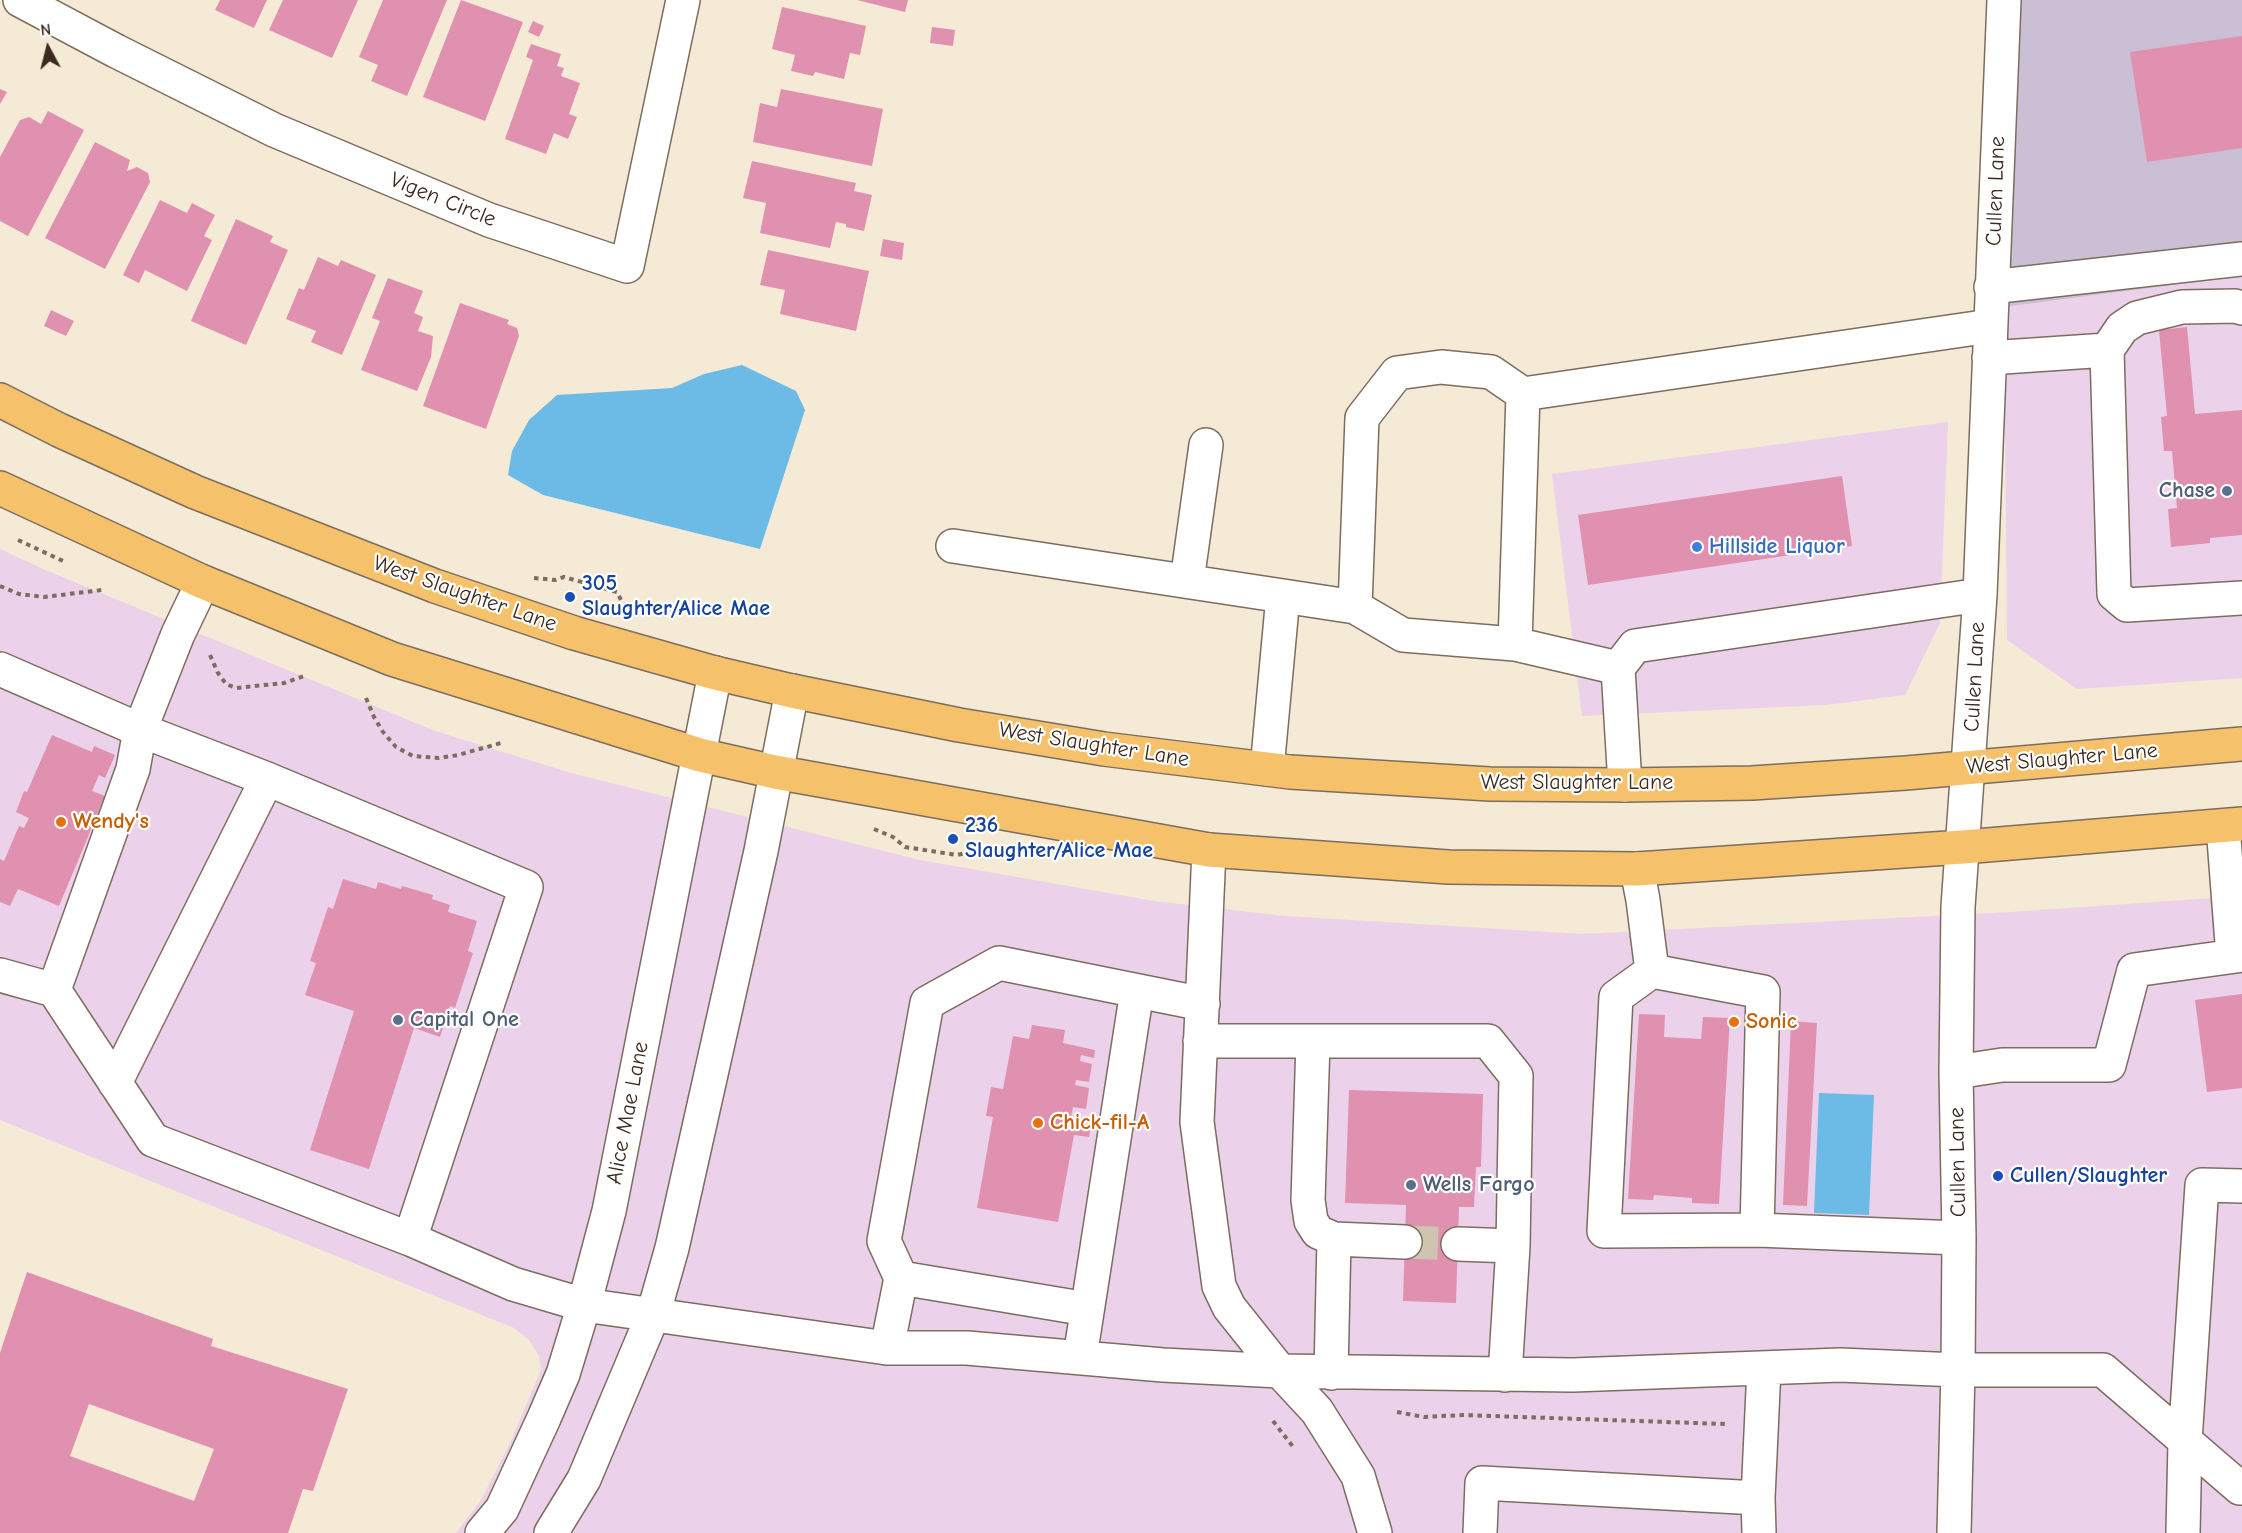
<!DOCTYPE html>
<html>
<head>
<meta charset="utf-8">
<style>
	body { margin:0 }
	#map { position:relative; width:2242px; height:1533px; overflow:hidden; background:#f4ead5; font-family:"Comic Neue",sans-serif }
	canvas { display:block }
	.north { position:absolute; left:18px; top:18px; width:60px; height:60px; -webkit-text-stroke:4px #fff; paint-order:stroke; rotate:353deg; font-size:16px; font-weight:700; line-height:24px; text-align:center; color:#3b2a1e }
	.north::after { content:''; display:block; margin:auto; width:21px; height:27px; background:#3b2a1e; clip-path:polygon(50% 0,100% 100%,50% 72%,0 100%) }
</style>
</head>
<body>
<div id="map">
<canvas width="2242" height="1533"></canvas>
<div class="north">N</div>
</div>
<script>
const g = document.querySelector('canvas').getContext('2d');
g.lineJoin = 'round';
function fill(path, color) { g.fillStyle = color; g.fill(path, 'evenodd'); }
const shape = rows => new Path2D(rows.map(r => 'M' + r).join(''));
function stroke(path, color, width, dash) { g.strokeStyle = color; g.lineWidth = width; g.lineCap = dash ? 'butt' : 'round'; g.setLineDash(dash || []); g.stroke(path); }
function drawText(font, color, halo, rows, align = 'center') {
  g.font = font + ' "Comic Neue",sans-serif'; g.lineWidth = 4.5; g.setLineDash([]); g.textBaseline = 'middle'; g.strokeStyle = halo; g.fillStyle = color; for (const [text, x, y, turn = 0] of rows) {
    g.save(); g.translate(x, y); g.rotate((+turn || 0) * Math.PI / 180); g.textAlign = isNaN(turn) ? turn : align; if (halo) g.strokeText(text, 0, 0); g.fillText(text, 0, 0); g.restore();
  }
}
const built = shape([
	[2242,276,2242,678,2077,689,2007,640,2004,307],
	[1948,422,1940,623,1905,695,1826,705,1582,716,1552,474],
	[0,549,43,569,435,731,571,773,920,860,1154,901,1285,916,1582,934,2011,912,2242,896,2242,1533,456,1533,481,1500,510,1443,541,1370,539,1356,529,1340,514,1328,0,1120]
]);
const industrial = shape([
	[2020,0,2242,0,2242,276,2004,307]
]);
const water = shape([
	[742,365,796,391,805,410,760,549,543,495,508,475,512,451,529,420,557,395,672,388,704,374],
	[1819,1093,1874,1095,1869,1215,1814,1213]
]);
const building = shape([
	[220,0,267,0,254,28,215,10],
	[283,0,358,0,332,58,269,30],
	[383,0,447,0,407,96,371,81,378,65,359,57],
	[461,0,523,22,485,121,423,97],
	[857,0,908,0,905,12],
	[782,7,866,26,860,55,850,53,844,79,815,72,813,76,791,71,795,55,772,49],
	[533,21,544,26,539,37,528,32],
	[932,27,955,30,953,46,930,43],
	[2242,36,2242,148,2147,162,2130,52],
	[531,44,561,54,557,66,564,68,561,76,580,83,569,114,577,117,568,139,554,133,546,154,505,139,533,60,526,57],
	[0,89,7,92,0,104],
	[781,89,883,109,872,166,753,142,760,103,777,107],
	[48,111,84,130,28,236,0,221,0,157,20,120,29,117,41,124],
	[95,142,130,160,127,171,137,167,148,173,150,182,105,269,45,238],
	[752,161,856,183,854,191,872,195,864,231,846,227,846,224,836,222,830,248,760,233,766,203,743,198],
	[160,200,187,213,192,203,215,215,204,236,212,240,187,291,145,270,139,283,123,275],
	[236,219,273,236,270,242,288,250,246,345,191,321],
	[883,239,904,243,902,260,880,256],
	[768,250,869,271,856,331,780,314,785,290,760,285],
	[318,257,338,266,341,260,376,275,342,355,311,342,316,331,286,319,299,288,304,290],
	[388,278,423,291,414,313,423,317,418,331,433,336,431,357,417,391,361,370,380,321,372,318],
	[460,303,509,320,507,324,517,328,519,336,486,429,423,406],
	[51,310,74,321,66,336,44,326],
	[2187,327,2195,414,2242,410,2242,535,2210,538,2210,543,2171,547,2168,509,2177,508,2172,451,2164,451,2161,417,2167,416,2159,330],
	[1842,476,1852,546,1588,585,1578,515],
	[52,735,92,752,94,746,115,755,105,778,99,775,92,791,105,796,59,906,18,889,10,906,0,902,0,859,4,861,19,826,24,828,29,818,16,812,24,791,27,792],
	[343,879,376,889,378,882,401,889,402,886,433,895,432,899,450,905,448,912,477,921,468,951,473,953,455,1008,450,1006,440,1037,414,1028,369,1169,310,1150,354,1011,305,995,316,963,310,961,328,907,333,909],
	[2242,994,2242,1088,2207,1092,2195,1000],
	[1639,1014,1665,1015,1664,1037,1701,1039,1703,1017,1730,1018,1719,1204,1692,1203,1692,1198,1654,1195,1653,1200,1628,1199],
	[1791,1021,1817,1023,1807,1206,1783,1205],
	[1032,1025,1065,1030,1063,1043,1095,1050,1094,1058,1081,1055,1080,1061,1092,1064,1089,1082,1076,1080,1075,1085,1089,1088,1086,1109,1073,1107,1071,1117,1077,1118,1077,1122,1091,1125,1089,1137,1074,1135,1058,1222,977,1208,993,1117,986,1116,991,1087,1003,1089,1013,1036,1029,1039],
	[1349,1090,1483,1094,1481,1167,1476,1167,1474,1207,1459,1207,1456,1303,1403,1301,1406,1205,1345,1203],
	[27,1272,213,1339,211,1346,348,1389,313,1491,303,1489,288,1533,0,1533,0,1353],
	[89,1404,214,1449,194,1501,70,1456]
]);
const minorTunnel = shape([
	[1405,1242,1458,1244]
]);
const path = shape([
	[18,540,63,561],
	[534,578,555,580,564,577,617,592,621,600,629,609],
	[0,586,19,594,44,597,102,590],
	[210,655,218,673,226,684,236,688,284,683,307,675],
	[366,698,374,717,383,732,396,747,413,756,439,758,458,755,501,743],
	[874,829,893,837,905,847,957,855,983,849],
	[1397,1412,1424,1417,1463,1415,1725,1424],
	[1273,1421,1294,1448]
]);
const minor = shape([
	[20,0,116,51,274,130,489,220,627,266,683,0],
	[1991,287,2242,259],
	[2107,350,2122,328,2137,318,2182,307,2235,306,2242,308],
	[1989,358,2107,350,2114,594,2127,605,2242,598],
	[1523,394,1515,644,1403,635,1355,607,1362,418,1397,373,1441,367,1491,372,1523,394,1990,326],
	[953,546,1283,596],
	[1187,581,1206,445],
	[1515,644,1618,668],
	[0,669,140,730,267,779,526,887,410,1239],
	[1267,769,1283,596,1355,607],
	[1625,785,1618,668,1635,646,1980,595],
	[2223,826,2233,956],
	[1209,850,1197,1122,1219,1286,1229,1307,1280,1371,1317,1411,1358,1476,1375,1533],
	[1637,869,1643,900,1652,971],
	[0,975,54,990,153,1140,410,1239,513,1284,584,1305,887,1348,967,1348,1163,1365,1280,1371,1573,1375,1840,1365,1958,1370,2103,1370,2240,1488,2242,1488],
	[54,990,133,769,140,730,178,634,203,582],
	[1200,1041,1488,1041,1516,1076,1513,1246,1505,1375],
	[1313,1042,1308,1200,1311,1221,1318,1232,1334,1239,1405,1242],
	[1956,1072,2002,1065,2109,1065,2134,970,2242,955],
	[115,1083,267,779],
	[1757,1230,1763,992,1652,971,1616,997,1604,1231,1757,1230,1959,1238],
	[1458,1244,1513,1246],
	[901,1278,1087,1309],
	[887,1348,901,1278,884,1241,927,1003,999,963,1203,1004],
	[1080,1357,1137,991],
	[1331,1373,1334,1239],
	[1758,1498,1759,1533],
	[482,1533,502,1509,544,1418,563,1374,584,1305,609,1211,715,673],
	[551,1533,584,1479,653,1315,672,1248,761,851,792,691],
	[1480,1533,1482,1483,1758,1498,1764,1368],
	[1954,1533,1958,1370,1959,1238,1956,1072,1958,907,1980,595,2004,0],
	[2183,1533,2185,1441,2202,1185,2242,1186]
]);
const major = shape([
	[0,400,59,430,195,492,435,586,574,633,715,673,792,691,959,725,1104,749,1290,772,1490,784,1625,785,1752,783,1906,773,2242,744],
	[0,488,203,582,392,659,700,755,775,772,1209,850,1448,867,1637,869,1963,847,2242,824]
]);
const markers = [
	[2227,491,6,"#5c6f8a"],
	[1697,547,6,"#3f7fe0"],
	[570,597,6,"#1a4fb4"],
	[61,822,6,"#e8710a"],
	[953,839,6,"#1a4fb4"],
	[398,1020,6,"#5c6f8a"],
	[1734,1022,6,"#e8710a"],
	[1038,1123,6,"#e8710a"],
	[1998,1176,6,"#1a4fb4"],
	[1411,1185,6,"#5c6f8a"]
];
const streetNames = [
	["Cullen Lane",1996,191,-88],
	["Vigen Circle",443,200,22],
	["West Slaughter Lane",465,594,19],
	["Cullen Lane",1975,677,-87],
	["West Slaughter Lane",1094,745,9],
	["West Slaughter Lane",2062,759,-5],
	["West Slaughter Lane",1577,783],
	["Alice Mae Lane",628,1113,-79],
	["Cullen Lane",1958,1162,-91]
];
const serviceNames = [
	["Chase",2215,491,"right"],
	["Capital One",410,1020],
	["Wells Fargo",1423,1185]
];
const shopNames = [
	["Hillside Liquor",1709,547]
];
const transitNames = [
	["305",582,584],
	["Slaughter/Alice Mae",582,609],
	["236",965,826],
	["Slaughter/Alice Mae",965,851],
	["Cullen/Slaughter",2010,1176]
];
const foodNames = [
	["Wendy's",73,822],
	["Sonic",1746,1022],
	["Chick-fil-A",1050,1123]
];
fill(built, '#ecd1ea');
fill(industrial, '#cbbfd5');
fill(water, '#6cbbe7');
fill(building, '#e091b0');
stroke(minorTunnel, '#cfc4b0', 33, [33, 16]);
stroke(minor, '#7c6d5e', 36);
stroke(major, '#7c6d5e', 36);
stroke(path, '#7c6d5e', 4, [4.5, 4.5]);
stroke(minor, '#fff', 33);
stroke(major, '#f5c16b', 33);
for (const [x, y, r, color] of markers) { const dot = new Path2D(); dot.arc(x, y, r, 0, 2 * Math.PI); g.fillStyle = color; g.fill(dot); stroke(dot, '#fff', 2); }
drawText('22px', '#3b2a1e', '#fff', streetNames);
drawText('bold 22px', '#4e5e75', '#fff', serviceNames, 'left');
drawText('bold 22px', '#366cbe', '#fff', shopNames, 'left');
drawText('bold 22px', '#164399', '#fff', transitNames, 'left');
drawText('bold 22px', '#c56008', '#fff', foodNames, 'left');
</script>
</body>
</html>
